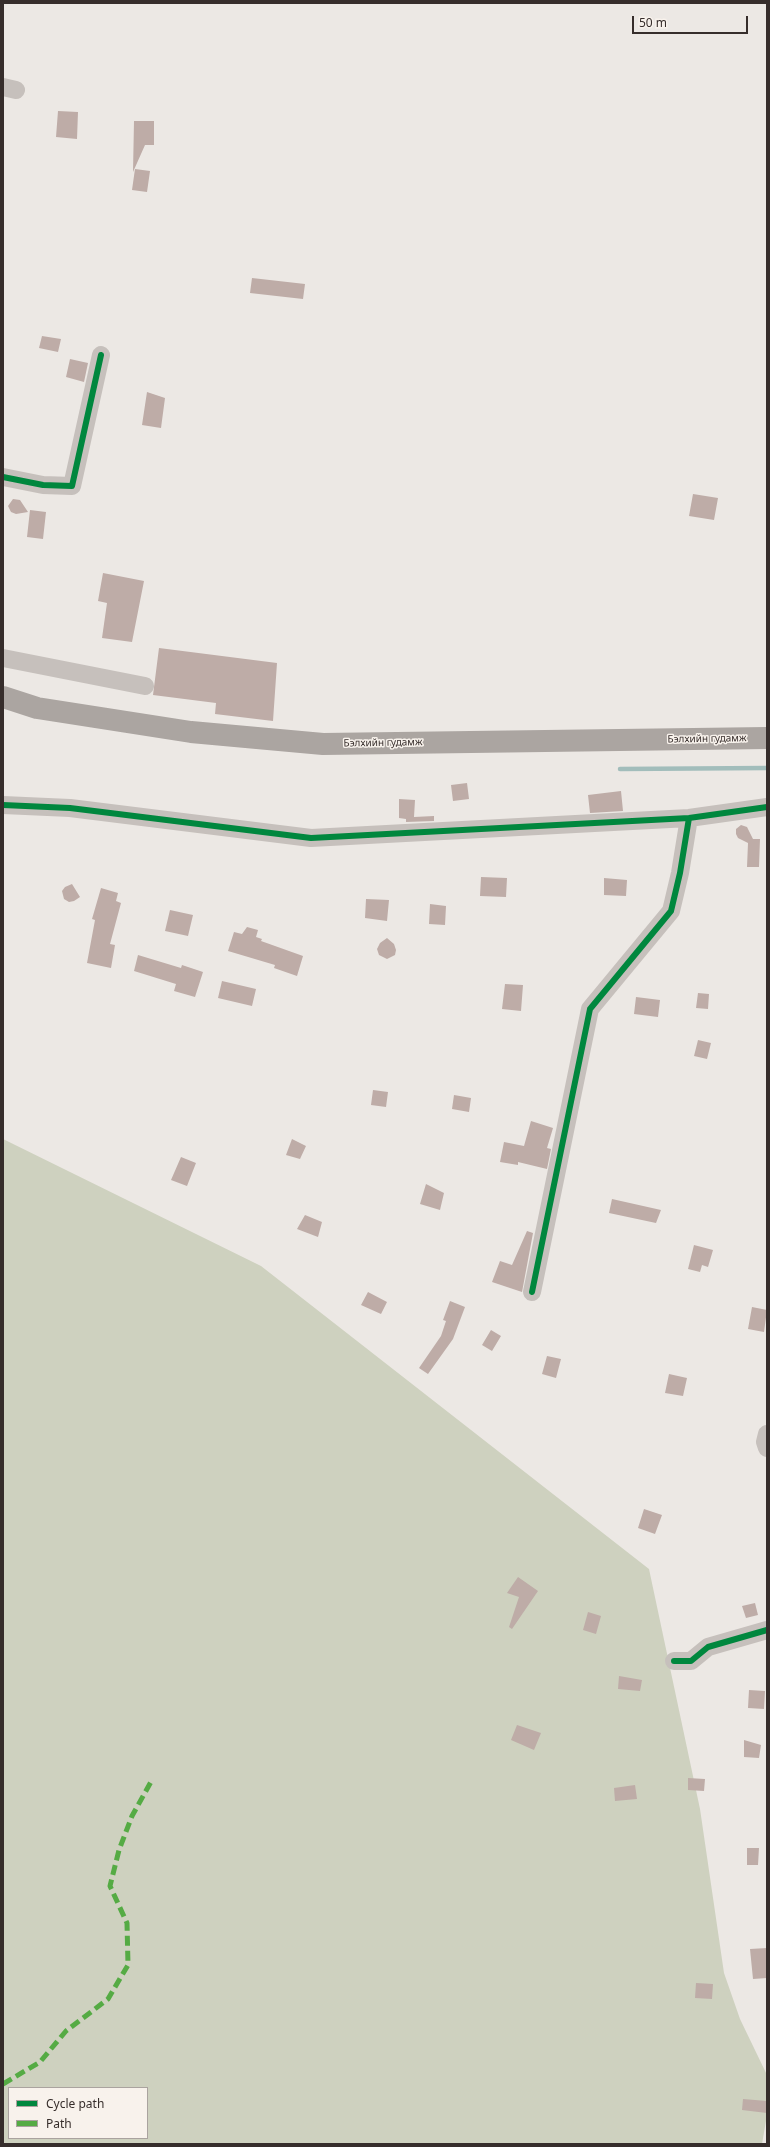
<!DOCTYPE html>
<html>
<head>
<meta charset="utf-8">
<style>
	body { margin:0 }
	#map { position:relative; width:770px; height:2147px; overflow:hidden; background:#ece8e4; font-family:"Noto Sans",sans-serif }
	canvas { display:block }
	.frame { position:absolute; inset:0; border:4px solid #362d2b; pointer-events:none }
	.legend { position:absolute; left:8px; top:2087px; width:140px; height:52px; box-sizing:border-box; background:#f8f2ec; border:1px solid #aaa39f; margin:0; padding:5px 7px; list-style:none; font-size:12px; color:#362d2b }
	.legend li { display:flex; align-items:center; gap:8px; height:20px }
	.legend b { width:20px; border:1px solid #aaa39f }
	.scale { position:absolute; left:632px; top:16px; width:116px; height:18px; box-sizing:border-box; border:2px solid #362d2b; border-top:0; padding-left:5px; font-size:12px; line-height:14px; white-space:nowrap; color:#362d2b; -webkit-text-stroke:3px #f8f2ec; paint-order:stroke }
</style>
</head>
<body>
<div id="map">
<canvas width="770" height="2147"></canvas>
<div class="frame"></div>
<ul class="legend">
<li><b style="height:5px;background:#00873e"></b>Cycle path</li>
<li><b style="height:5px;background:#55ab44"></b>Path</li>
</ul>
<div class="scale">50 m</div>
</div>
<script>
const g = document.querySelector('canvas').getContext('2d');
g.lineJoin = 'round';
function fill(path, color) { g.fillStyle = color; g.fill(path, 'evenodd'); }
const shape = rows => new Path2D(rows.map(r => 'M' + r).join(''));
function stroke(path, color, width, dash) { g.strokeStyle = color; g.lineWidth = width; g.lineCap = dash ? 'butt' : 'round'; g.setLineDash(dash || []); g.stroke(path); }
function drawText(font, color, halo, rows, align = 'center') {
  g.font = font + ' "Noto Sans",sans-serif'; g.lineWidth = 3; g.setLineDash([]); g.textBaseline = 'middle'; g.strokeStyle = halo; g.fillStyle = color; for (const [text, x, y, turn = 0] of rows) {
    g.save(); g.translate(x, y); g.rotate((+turn || 0) * Math.PI / 180); g.textAlign = isNaN(turn) ? turn : align; if (halo) g.strokeText(text, 0, 0); g.fillText(text, 0, 0); g.restore();
  }
}
const green = shape([
	[3,1139,261,1266,649,1569,700,1809,724,1973,740,2019,767,2075,767,2115,762,2144,3,2144],
	[9,2088,147,2088,147,2138,9,2138]
]);
const stream = shape([
	[620,769,767,768]
]);
const building = shape([
	[58,111,78,112,77,139,56,137],
	[134,121,154,121,154,145,145,145,133,172],
	[135,169,150,171,147,192,132,190],
	[252,278,305,284,303,299,250,293],
	[42,336,61,339,58,352,39,348],
	[70,359,88,363,84,382,66,377],
	[147,392,165,398,161,428,142,425],
	[693,494,718,498,714,520,689,516],
	[13,499,20,500,28,512,16,514,11,512,8,506],
	[30,510,46,512,43,539,27,537],
	[103,573,144,581,132,642,102,638,107,603,98,601],
	[159,648,277,663,273,721,215,714,216,703,153,695],
	[467,783,469,799,453,801,451,785],
	[621,791,623,811,590,813,588,795],
	[399,799,415,800,414,817,434,816,434,821,406,822,406,819,399,818],
	[741,825,747,827,753,839,760,839,759,867,747,867,748,843,738,838,736,834,736,829],
	[481,877,507,878,506,897,480,896],
	[604,878,627,880,626,896,604,895],
	[72,884,80,897,74,901,69,902,64,899,62,891,65,887],
	[101,888,118,893,116,901,121,903,110,944,115,945,111,968,87,963,95,920,92,919],
	[366,899,389,900,387,921,365,918],
	[430,904,446,906,445,925,429,924],
	[170,910,193,915,188,936,165,931],
	[247,927,258,930,256,937,262,939,261,941,303,956,297,976,274,968,275,965,228,951,234,932,242,934],
	[387,938,394,944,396,950,395,955,387,959,379,955,377,949,380,943],
	[138,955,181,968,182,965,203,972,195,997,174,991,176,984,134,971],
	[222,981,256,989,252,1006,218,998],
	[505,984,523,985,521,1011,502,1009],
	[698,993,709,994,708,1009,696,1008],
	[636,997,660,1000,658,1017,634,1014],
	[698,1040,711,1043,707,1059,694,1056],
	[373,1090,388,1092,386,1107,371,1105],
	[454,1095,471,1098,469,1112,452,1109],
	[531,1121,553,1128,547,1148,551,1149,547,1169,518,1162,518,1165,500,1162,504,1142,524,1146],
	[292,1139,306,1146,300,1159,286,1155],
	[181,1157,196,1163,187,1186,171,1180],
	[426,1184,444,1193,440,1210,420,1204],
	[612,1199,661,1210,656,1223,609,1213],
	[305,1215,322,1222,318,1237,297,1229],
	[527,1231,533,1233,522,1292,492,1282,500,1261,512,1265],
	[694,1245,713,1250,708,1267,702,1265,700,1272,688,1269],
	[368,1292,387,1302,381,1314,361,1305],
	[450,1301,465,1307,453,1339,428,1374,419,1368,441,1336,446,1321,443,1320],
	[752,1307,767,1310,764,1332,748,1329],
	[491,1330,501,1336,492,1351,482,1345],
	[547,1356,561,1359,556,1378,542,1374],
	[669,1374,687,1378,683,1396,665,1393],
	[644,1509,662,1515,655,1534,638,1528],
	[518,1577,538,1591,512,1629,509,1627,519,1597,507,1593],
	[755,1603,758,1615,746,1618,742,1606],
	[588,1612,601,1616,596,1634,583,1630],
	[619,1676,642,1680,640,1691,618,1689],
	[749,1690,765,1691,764,1709,748,1708],
	[517,1725,541,1733,534,1750,511,1740],
	[744,1740,761,1745,759,1758,744,1757],
	[688,1778,705,1779,704,1791,688,1790],
	[635,1785,637,1799,615,1801,614,1788],
	[747,1848,759,1848,758,1865,747,1865],
	[767,1948,767,1978,753,1979,750,1949],
	[696,1983,713,1984,712,1999,695,1998],
	[743,2099,767,2101,767,2113,742,2110]
]);
const minor = shape([
	[3,87,16,90],
	[3,477,43,485,72,486,101,355],
	[3,658,145,686],
	[3,805,70,808,311,838,689,818,767,807],
	[532,1292,590,1009,671,911,680,873,689,818],
	[767,1434,765,1442,767,1448],
	[674,1661,691,1661,708,1647,767,1630]
]);
const major = shape([
	[3,697,37,708,191,732,323,744,767,738]
]);
const quiet = shape([
	[3,2084,40,2062,66,2031,108,1999,128,1965,127,1923,110,1886,119,1850,132,1816,152,1780]
]);
const cycleway = shape([
	[3,477,43,485,72,486,101,355],
	[3,805,70,808,311,838,689,818,767,807],
	[532,1292,590,1009,671,911,680,873,689,818],
	[674,1661,691,1661,708,1647,767,1630]
]);
const streetNames = [
	["Бэлхийн гудамж",707,739,-1],
	["Бэлхийн гудамж",383,743,-1]
];
fill(green, '#ced1bf');
stroke(stream, '#a2bdbb', 4.5);
fill(building, '#beaca7');
stroke(minor, '#c6c0bc', 18);
stroke(major, '#aba5a1', 22);
stroke(quiet, '#55ab44', 5, [10, 5]);
stroke(cycleway, '#00873e', 6);
drawText('10px', '#362d2b', '#f8f2ec', streetNames);
</script>
</body>
</html>
